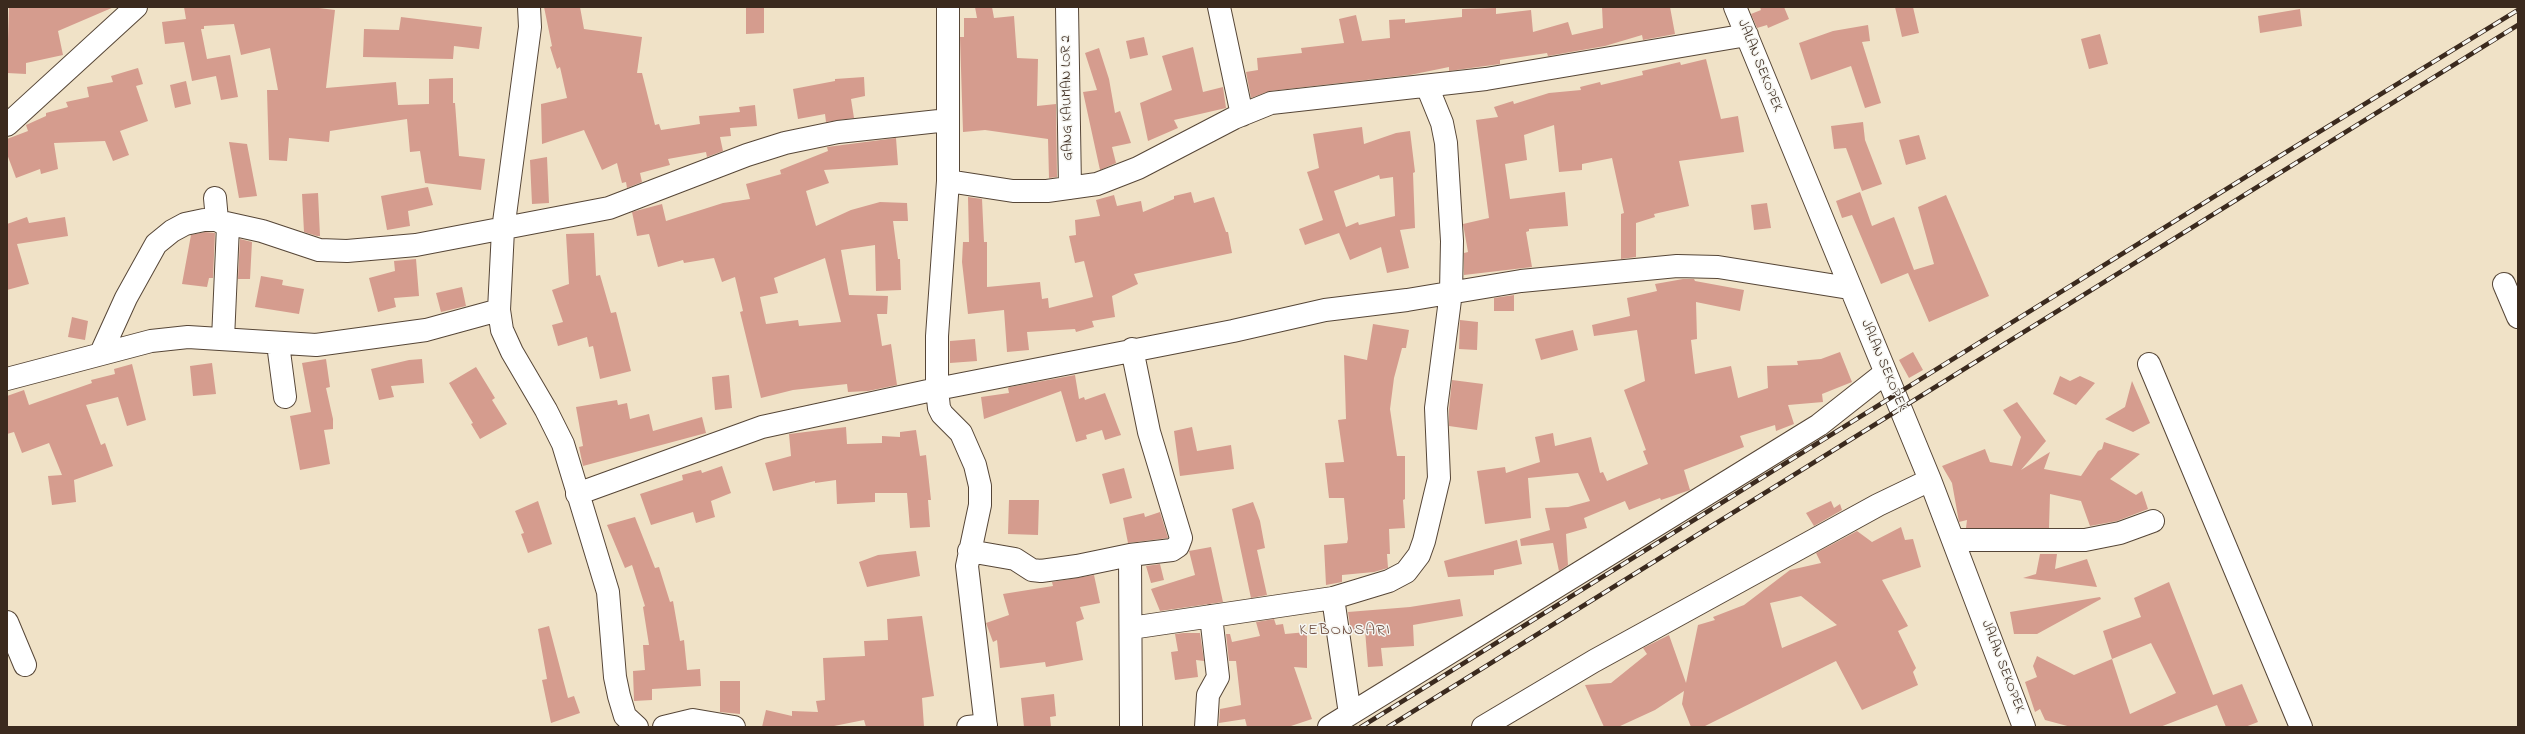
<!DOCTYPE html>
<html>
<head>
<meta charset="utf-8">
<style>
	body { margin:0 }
	#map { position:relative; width:2525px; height:734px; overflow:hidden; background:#f0e2c7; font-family:"Indie Flower",sans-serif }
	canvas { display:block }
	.frame { position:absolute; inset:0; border:8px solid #3b2a1e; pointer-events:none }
</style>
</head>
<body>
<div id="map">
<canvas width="2525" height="734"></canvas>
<div class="frame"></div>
</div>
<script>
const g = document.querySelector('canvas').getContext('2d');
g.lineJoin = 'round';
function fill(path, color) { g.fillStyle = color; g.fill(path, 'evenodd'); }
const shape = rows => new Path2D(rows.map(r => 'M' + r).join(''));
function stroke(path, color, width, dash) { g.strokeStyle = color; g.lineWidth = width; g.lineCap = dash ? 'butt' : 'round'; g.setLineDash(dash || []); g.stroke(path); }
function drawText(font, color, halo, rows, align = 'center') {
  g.font = font + ' "Indie Flower",sans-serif'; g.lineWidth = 3; g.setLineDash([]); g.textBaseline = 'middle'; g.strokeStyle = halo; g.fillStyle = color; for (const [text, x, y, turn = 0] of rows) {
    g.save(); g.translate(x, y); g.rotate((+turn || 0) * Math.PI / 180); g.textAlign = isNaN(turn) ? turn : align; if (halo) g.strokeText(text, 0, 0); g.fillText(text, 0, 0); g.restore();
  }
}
const building = shape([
	[9,7,114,7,58,31,63,55,26,63,26,74,7,73],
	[184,7,311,7,335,10,326,88,396,82,398,105,429,104,429,79,453,78,453,103,455,103,459,156,485,159,481,190,425,183,420,151,410,152,407,119,330,131,329,142,289,138,287,161,269,160,267,90,278,90,270,48,241,55,234,24,204,26,204,29,201,29,207,59,230,55,238,97,221,100,216,76,192,81,184,42,165,44,162,22,186,19],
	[544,7,580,7,584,29,642,37,637,73,642,73,655,125,659,124,661,130,700,124,699,116,740,112,739,107,755,105,757,126,730,128,731,136,720,137,723,151,707,157,706,152,668,159,670,165,640,173,642,182,627,188,626,182,622,183,617,163,602,170,584,130,542,144,541,104,567,98,560,67,557,69,550,47,552,46],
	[746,7,764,7,764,33,746,34],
	[975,7,992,7,994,18,1014,16,1017,58,1038,59,1037,106,1056,104,1057,177,1049,178,1048,139,985,130,963,132,960,37,964,37,964,18,977,18],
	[1602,7,1670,7,1675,34,1643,40,1642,35,1605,46,1548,56,1547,53,1500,60,1500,64,1449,71,1449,67,1410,75,1270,91,1251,98,1246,72,1258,70,1257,58,1302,53,1301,48,1344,43,1339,19,1356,15,1362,41,1390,38,1389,20,1405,19,1405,23,1462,17,1462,9,1496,8,1496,14,1531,10,1533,32,1568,22,1572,35,1603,28],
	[1760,7,1784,7,1789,19,1768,28,1767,25,1757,28,1751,14,1761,10],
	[1895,7,1913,7,1919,33,1902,37],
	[2300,9,2302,26,2260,33,2258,16],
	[401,17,482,27,479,49,454,46,453,59,363,57,364,29,399,30],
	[1868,25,1870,41,1862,42,1881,103,1865,108,1851,66,1811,80,1799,43,1833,31],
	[2100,34,2108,64,2089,69,2081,39],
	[1144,37,1148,55,1130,59,1126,41],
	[1193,47,1203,92,1223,87,1226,108,1174,120,1178,128,1148,141,1140,103,1172,90,1162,56],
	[1099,48,1109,79,1115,113,1120,111,1131,143,1112,147,1116,163,1100,170,1083,92,1097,90,1085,53],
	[1706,59,1721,119,1738,116,1744,152,1679,161,1689,206,1654,214,1655,217,1636,223,1636,257,1621,259,1621,214,1624,213,1612,158,1582,164,1582,170,1559,172,1554,125,1524,135,1527,160,1505,164,1510,199,1565,192,1568,226,1529,229,1529,231,1526,232,1532,267,1464,275,1464,253,1468,252,1463,224,1489,218,1476,120,1498,117,1494,107,1513,101,1514,104,1549,93,1581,90,1580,87,1600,82,1601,85,1643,75,1642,71,1680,62,1681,65],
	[138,68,143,84,136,86,148,121,120,131,129,155,113,161,105,141,54,143,58,169,41,174,40,169,16,178,7,154,7,139,28,131,26,125,46,116,46,113,68,107,66,102,89,97,87,87,113,82,111,76],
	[864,77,865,96,851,99,854,118,826,122,825,114,798,119,793,89,835,81,835,79],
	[186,81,191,104,175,108,170,85],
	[1863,122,1865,140,1882,184,1862,191,1846,148,1834,149,1831,126],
	[1362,127,1364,144,1396,133,1410,131,1415,172,1413,173,1415,228,1400,230,1409,268,1387,273,1381,247,1350,260,1339,233,1305,245,1299,229,1323,220,1307,172,1319,168,1313,134],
	[1379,175,1380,179,1393,177,1395,216,1359,225,1358,222,1346,227,1334,191],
	[1919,135,1926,159,1906,165,1899,140],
	[896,138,898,165,824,170,829,183,806,191,816,226,851,210,880,202,907,203,908,221,893,221,898,259,900,259,901,290,876,291,875,245,841,250,849,295,888,296,887,314,877,314,882,346,891,344,897,385,868,391,848,392,847,384,793,390,761,398,740,312,743,311,735,277,722,282,714,258,684,263,683,260,658,267,649,234,637,236,632,212,662,204,666,221,723,203,750,199,746,184,785,173,781,174,780,170,828,151,827,147],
	[825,258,841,322,799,326,798,320,766,324,760,297,778,293,774,278],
	[229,142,247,144,257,196,239,198],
	[547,157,549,203,532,204,530,160],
	[428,187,433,205,408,211,410,226,387,230,381,196],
	[1191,192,1194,203,1214,197,1226,232,1228,232,1232,253,1134,274,1138,284,1112,296,1115,317,1092,321,1094,327,1076,332,1075,329,1027,332,1029,350,1007,352,1004,310,968,314,962,262,963,242,969,242,968,197,982,199,984,242,987,242,987,287,1040,282,1042,299,1048,298,1049,308,1093,297,1084,261,1075,263,1069,236,1076,235,1075,220,1100,216,1096,200,1114,195,1117,206,1141,201,1143,212,1174,199,1174,196],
	[1860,192,1872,226,1894,217,1914,270,1934,264,1918,207,1946,195,1989,296,1929,322,1908,273,1881,284,1852,215,1842,218,1836,201],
	[318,193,320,236,317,236,304,232,302,194],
	[1767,203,1771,228,1754,230,1751,205],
	[27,217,29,223,65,217,68,236,17,244,29,284,7,290,7,224],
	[205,232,215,233,213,278,209,278,207,287,182,284,191,235],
	[594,233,596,276,600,275,611,313,616,312,631,371,600,379,593,346,589,347,587,337,558,346,552,325,563,322,552,290,569,284,566,234],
	[240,239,252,242,250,279,238,279],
	[416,259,419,296,394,298,396,307,378,312,369,278,395,271,394,261],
	[261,276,283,280,282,285,304,289,299,314,255,307],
	[1683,279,1694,279,1695,281,1744,290,1740,311,1696,302,1697,339,1691,340,1695,374,1731,366,1738,398,1768,388,1767,366,1798,365,1797,361,1821,359,1840,352,1852,382,1822,394,1823,402,1788,405,1794,424,1776,431,1775,425,1740,436,1744,447,1684,470,1690,490,1661,500,1660,498,1629,510,1625,501,1584,518,1587,528,1566,534,1568,565,1559,571,1553,543,1521,546,1520,539,1550,530,1545,508,1568,507,1590,501,1578,473,1528,478,1531,518,1485,524,1477,471,1505,467,1506,473,1540,462,1535,437,1553,433,1555,446,1591,437,1600,473,1603,472,1607,481,1648,464,1643,451,1646,450,1624,390,1645,381,1637,330,1594,336,1592,325,1630,316,1627,298,1657,291,1655,284],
	[462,287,466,306,441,312,436,293],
	[1514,295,1514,311,1494,311,1494,298],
	[72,317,88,321,85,340,68,337],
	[1460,320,1478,322,1477,350,1459,349],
	[1373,324,1409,330,1406,348,1402,348,1394,378,1390,409,1397,456,1405,456,1405,499,1403,500,1405,528,1389,529,1390,554,1387,554,1388,568,1374,572,1342,575,1342,582,1326,585,1324,545,1347,543,1348,539,1344,498,1329,498,1325,463,1344,462,1338,420,1346,419,1344,355,1367,360],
	[1573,330,1578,350,1541,360,1535,339],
	[975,339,977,361,950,363,950,341],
	[1913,352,1923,370,1909,378,1899,360],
	[326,359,330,387,326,388,333,419,333,429,324,430,330,464,300,470,290,416,311,412,302,363],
	[422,359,424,383,391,386,394,397,379,400,371,369,409,360],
	[212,363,216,394,193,396,190,366],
	[132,364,146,420,127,426,118,397,86,405,101,445,105,443,113,466,74,480,76,502,52,505,48,476,62,475,49,443,22,453,14,432,7,434,7,396,24,390,29,405,92,383,91,380,115,374,114,369],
	[476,367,495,398,492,400,507,424,480,439,471,424,473,423,449,383],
	[729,375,732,408,715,410,712,377],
	[1075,375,1079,399,1084,397,1085,400,1105,393,1121,435,1105,440,1102,430,1086,435,1087,439,1076,442,1061,391,984,419,981,397,1009,393,1008,388,1010,387],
	[2060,376,2070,381,2080,376,2095,383,2076,405,2053,394],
	[1452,380,1483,384,1477,430,1449,426,1449,409],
	[2132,381,2150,423,2133,432,2105,419,2125,407],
	[617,400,618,405,627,403,630,419,649,414,653,431,702,417,706,433,583,466,579,447,583,446,576,407],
	[2017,402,2046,441,2021,470,2050,452,2044,469,2081,476,2098,451,2102,449,2104,442,2140,454,2110,479,2136,495,2142,491,2148,509,2117,521,2090,526,2081,501,2050,494,2049,528,1966,528,1967,520,1959,522,1952,483,1942,466,1985,449,1990,462,2012,466,2021,437,2003,410],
	[846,427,847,444,882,443,882,436,900,437,900,432,916,430,920,456,926,455,931,500,928,500,930,527,910,528,907,493,875,493,875,502,837,504,836,480,815,483,815,481,773,491,765,463,791,456,789,434],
	[1192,427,1197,451,1231,445,1234,469,1180,476,1174,431],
	[722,466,731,493,711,501,715,517,696,523,693,512,651,525,640,494,683,480,682,475,701,470,702,473],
	[1124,468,1132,498,1110,504,1102,474],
	[1009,500,1039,500,1038,535,1008,534],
	[538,501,552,544,528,553,521,534,524,533,515,511],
	[1831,501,1834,508,1840,504,1842,510,1814,526,1806,513],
	[1253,502,1260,521,1265,548,1257,550,1267,595,1251,598,1232,509],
	[1160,512,1168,538,1128,543,1123,518,1144,513,1145,517],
	[635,517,655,568,659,567,670,602,673,601,680,641,684,640,687,670,700,669,701,686,652,689,652,700,634,701,633,671,645,670,643,645,649,645,643,607,645,606,632,565,625,568,607,525],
	[1901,527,1905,540,1913,539,1921,567,1882,580,1908,626,1898,631,1916,668,1913,672,1918,685,1862,710,1836,661,1703,727,1691,727,1682,704,1684,691,1655,710,1618,727,1604,727,1585,685,1611,683,1647,654,1643,648,1669,635,1686,683,1698,625,1715,620,1713,617,1744,605,1790,570,1821,563,1816,553,1857,531,1872,542],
	[1801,596,1837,625,1782,648,1770,603],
	[1517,540,1522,564,1494,570,1494,575,1448,577,1444,561],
	[1211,547,1223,602,1160,611,1151,589,1195,575,1189,551],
	[916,551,920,576,867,587,859,562,878,555],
	[2040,554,2057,554,2055,569,2087,559,2097,587,2023,578,2036,574],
	[1160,564,1164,580,1151,583,1146,566],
	[1094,575,1100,603,1080,607,1084,619,1076,622,1083,660,1046,667,1045,662,1000,668,997,640,993,642,986,623,1009,615,1003,594,1053,586,1052,582],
	[2169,582,2213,695,2242,684,2258,722,2245,727,2226,727,2217,705,2160,727,2071,727,2045,720,2040,709,2035,712,2025,682,2037,677,2033,666,2037,656,2074,675,2112,659,2103,631,2141,617,2134,598],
	[2151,643,2176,693,2130,714,2112,659],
	[2100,597,2101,599,2037,634,2014,634,2010,612],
	[1460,599,1463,616,1413,625,1414,646,1381,648,1383,666,1368,667,1365,630,1351,632,1348,612,1410,607],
	[922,616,934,696,922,698,924,727,866,727,864,720,829,727,762,727,766,710,792,716,792,711,818,712,816,701,825,700,823,658,865,656,864,641,888,640,887,619],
	[1274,619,1276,625,1283,624,1285,634,1307,632,1307,668,1294,667,1312,719,1288,727,1247,727,1245,719,1219,723,1220,709,1241,705,1236,661,1229,661,1226,634,1230,634,1232,642,1260,636,1256,622],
	[549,626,568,698,574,696,580,713,551,723,542,680,547,679,538,629],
	[1184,633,1200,633,1204,661,1196,660,1198,677,1175,680,1171,652,1178,651,1175,634],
	[720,681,740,681,740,714,720,712],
	[1054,694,1056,716,1050,717,1051,727,1024,727,1021,698]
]);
const minor = shape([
	[529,7,530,27,503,230,499,310,502,330,512,352,546,410,563,444,608,592,615,677,619,696,625,716,637,727],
	[948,7,948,181,937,336,937,389,939,408,942,414,961,433,975,465,980,486,980,505,967,566,986,727],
	[1067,7,1070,188],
	[1219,7,1242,115],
	[1735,7,1930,480,2024,727],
	[7,125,136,7],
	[948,181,1013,191,1047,191,1097,184,1138,168,1234,118,1271,103,1486,79,1747,35],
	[215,198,217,220],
	[226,223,262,231,319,250,347,251,416,245,609,208,747,155,785,143,838,132,948,120],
	[2504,284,2518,317],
	[278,344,285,397],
	[101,353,126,298,156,244,172,231,185,224,204,220,217,220,228,226,223,339],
	[2149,364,2301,727],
	[7,379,151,341,188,337,316,345,426,330,499,310],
	[577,494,762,427,937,389,1233,331,1325,310,1407,300,1521,281,1677,266,1718,267,1849,288],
	[1953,540,2085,540,2120,533,2153,521],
	[969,551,1015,559,1032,570,1041,571,1077,566,1130,555],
	[1333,598,1350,714],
	[7,622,25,665],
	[1131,628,1333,598,1389,581,1406,572,1419,555,1424,541,1439,478,1436,408,1451,292,1452,241,1446,143,1442,123,1427,86],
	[664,727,693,720,734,727],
	[968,727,986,725],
	[1131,727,1130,555,1172,550,1178,546,1181,538,1149,432,1132,349],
	[1206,727,1208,695,1218,677,1211,616],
	[1329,727,1819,425,1885,373],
	[1483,727,1594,661,1878,505,1930,480]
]);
const rail = shape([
	[1361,727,2257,170,2518,10],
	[1388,727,2518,25]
]);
const streetNames = [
	["JALAN SEKOPEK",1759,66,68],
	["GANG KAUMAN LOR 2",1068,98,-91],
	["JALAN SEKOPEK",1883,366,67],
	["JALAN SEKOPEK",2002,667,69]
];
const quarterNames = [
	["KEBONSARI",1345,631]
];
fill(building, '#d59c8e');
stroke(minor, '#564637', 24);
stroke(minor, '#fff', 22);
stroke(rail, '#3b2a1e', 4.5);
stroke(rail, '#f6f6f2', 3, [9]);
drawText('14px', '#3b2a1e', '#f6f6f2', streetNames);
g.letterSpacing = '1px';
drawText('16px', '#715245', '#f6f6f2', quarterNames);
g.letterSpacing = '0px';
</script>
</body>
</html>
